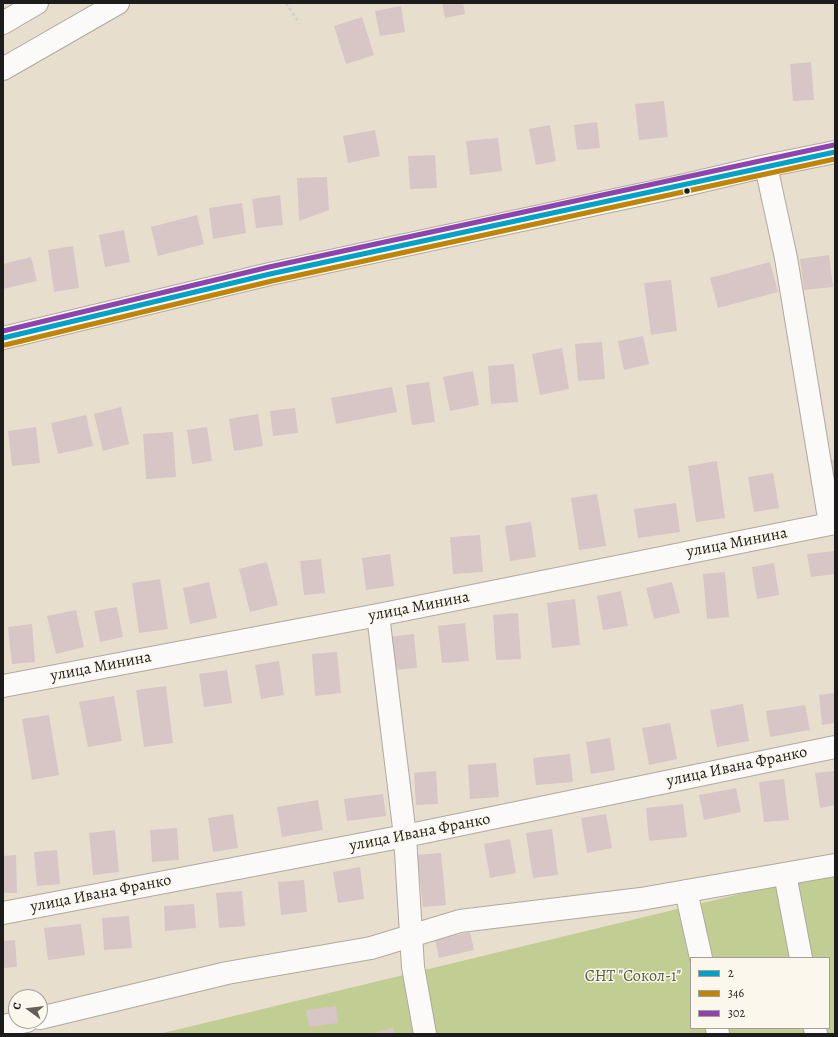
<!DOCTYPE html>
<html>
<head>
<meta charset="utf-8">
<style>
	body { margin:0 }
	#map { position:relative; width:838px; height:1037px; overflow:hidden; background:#e8dece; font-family:Alegreya,serif }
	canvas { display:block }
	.frame { position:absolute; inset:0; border:4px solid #1c1c1c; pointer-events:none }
	.legend { position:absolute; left:690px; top:957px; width:140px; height:72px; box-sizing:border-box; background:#fbf7ec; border:1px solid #a29f99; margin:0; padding:5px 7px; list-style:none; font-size:12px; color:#1c1c1c }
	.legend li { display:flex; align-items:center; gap:8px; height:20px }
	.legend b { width:20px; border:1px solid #a29f99 }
	.north { position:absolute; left:8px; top:989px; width:40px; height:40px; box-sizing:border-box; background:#fbf7ec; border:1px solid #a29f99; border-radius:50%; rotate:285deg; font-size:11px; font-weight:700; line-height:16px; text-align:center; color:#1c1c1c }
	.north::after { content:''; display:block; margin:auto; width:14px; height:18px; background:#63605a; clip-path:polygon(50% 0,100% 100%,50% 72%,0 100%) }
</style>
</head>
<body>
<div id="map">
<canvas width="838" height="1037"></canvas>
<div class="frame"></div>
<ul class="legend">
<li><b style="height:5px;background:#01a2c5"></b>2</li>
<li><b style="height:5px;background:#c08407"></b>346</li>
<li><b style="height:5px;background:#8e44ad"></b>302</li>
</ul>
<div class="north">С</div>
</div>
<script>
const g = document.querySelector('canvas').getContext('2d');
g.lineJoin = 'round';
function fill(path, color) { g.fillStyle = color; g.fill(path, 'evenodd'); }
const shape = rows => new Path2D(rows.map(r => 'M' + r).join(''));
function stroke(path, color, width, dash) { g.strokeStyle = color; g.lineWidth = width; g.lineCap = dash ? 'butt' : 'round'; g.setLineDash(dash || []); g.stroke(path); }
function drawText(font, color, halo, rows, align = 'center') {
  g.font = font + ' Alegreya,serif'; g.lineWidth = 3; g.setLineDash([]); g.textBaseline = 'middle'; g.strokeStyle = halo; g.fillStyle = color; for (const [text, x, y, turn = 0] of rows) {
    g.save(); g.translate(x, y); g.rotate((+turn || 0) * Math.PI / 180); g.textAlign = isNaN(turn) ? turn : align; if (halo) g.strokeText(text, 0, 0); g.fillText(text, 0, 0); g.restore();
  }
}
const green = shape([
	[835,871,835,1034,159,1034],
	[691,958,829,958,829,1028,691,1028]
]);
const building = shape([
	[442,3,463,3,465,14,445,18],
	[401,6,405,32,380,36,375,11],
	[362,17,374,55,346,64,334,26],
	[811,62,814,100,793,101,790,64],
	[664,101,668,137,639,140,635,104],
	[597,122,600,148,577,150,574,125],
	[550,125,556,161,536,165,529,129],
	[375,130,380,156,348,163,343,136],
	[498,138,502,171,470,175,466,141],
	[435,155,437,188,410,189,408,156],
	[327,177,329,210,299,221,297,178],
	[280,195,283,225,256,228,252,199],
	[242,203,246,233,213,239,209,208],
	[197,215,204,244,158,256,151,227],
	[124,230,130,262,105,267,99,235],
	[73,246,79,288,54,292,48,250],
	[829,255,833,287,804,290,800,259],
	[31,257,37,281,3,289,3,264],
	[770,262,778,292,718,308,710,278],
	[671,280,677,331,651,335,644,283],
	[643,336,649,364,624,370,618,341],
	[602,342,605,379,578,381,575,344],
	[562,348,569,389,540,395,532,354],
	[514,364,518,402,491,404,488,366],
	[473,371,479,405,450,411,443,377],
	[429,382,435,422,412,425,406,385],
	[392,387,397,412,336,424,331,398],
	[121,407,129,444,103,451,94,414],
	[295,408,298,433,273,436,270,411],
	[258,414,263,446,234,451,229,419],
	[86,415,93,446,58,454,51,423],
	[36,427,40,463,12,466,8,431],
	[207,427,212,461,192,464,187,430],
	[173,432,176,477,146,479,143,434],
	[835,459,835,490,828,461],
	[717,461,725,518,696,522,688,466],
	[773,473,779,508,754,512,748,477],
	[597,494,606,546,579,550,571,498],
	[676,503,680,532,638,538,634,509],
	[531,522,536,557,510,561,505,526],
	[480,535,483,572,453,574,450,537],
	[835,551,835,574,811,577,807,554],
	[390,554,394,586,366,590,362,558],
	[321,559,325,593,304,595,300,561],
	[267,562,278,605,250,612,239,569],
	[774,563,779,595,757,599,752,567],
	[725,572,729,617,707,619,703,574],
	[160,579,168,629,139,633,132,583],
	[209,582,217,618,190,624,183,588],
	[672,582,680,613,654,619,646,588],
	[621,591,628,626,603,630,597,596],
	[575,599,580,645,552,648,547,603],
	[117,607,123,637,100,642,94,611],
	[76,610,84,647,56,654,47,616],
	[518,613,521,659,496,660,493,615],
	[465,623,469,661,442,663,438,626],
	[32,624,35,662,12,664,8,627],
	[414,634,417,668,392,670,388,637],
	[337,652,341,693,315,696,312,654],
	[279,661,284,695,261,699,255,665],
	[227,670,232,703,204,707,199,674],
	[166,686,173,743,144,747,136,690],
	[835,693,835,723,822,725,819,695],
	[114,696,122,741,88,747,79,702],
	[743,704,749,741,717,747,710,710],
	[805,705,810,730,770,737,766,711],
	[49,715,59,775,32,780,22,719],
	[670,723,677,759,649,765,642,728],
	[610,738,615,770,591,774,586,742],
	[570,754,573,782,536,785,533,758],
	[496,763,499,797,470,799,468,765],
	[436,771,438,804,416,805,414,773],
	[835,771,835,805,820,808,815,773],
	[784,779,789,820,764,822,759,782],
	[736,788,741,812,704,820,699,795],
	[383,794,386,816,347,821,344,799],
	[318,800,323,830,282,837,277,807],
	[683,804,687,837,649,841,646,808],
	[233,814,238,848,213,852,208,818],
	[606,814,612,848,587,853,581,818],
	[177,828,179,860,152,862,150,830],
	[552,829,558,875,533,878,526,833],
	[115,830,119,872,93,875,89,833],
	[510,839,516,873,490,878,484,844],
	[57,850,60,884,37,886,34,852],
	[441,853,446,905,423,907,417,855],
	[16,855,17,893,3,893,3,856],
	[360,867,364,899,338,903,333,872],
	[304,880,307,912,281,915,278,882],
	[242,891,245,926,219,928,216,893],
	[194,904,196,928,165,931,164,906],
	[129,916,132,948,104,950,102,918],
	[81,924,85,955,48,960,44,928],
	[470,932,474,950,439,958,435,940],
	[15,940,17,967,3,968,3,941],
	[336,1006,338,1023,309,1027,306,1010],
	[393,1028,395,1034,373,1034,373,1033]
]);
const path = shape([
	[286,3,300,24]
]);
const minor = shape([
	[766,166,786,258,830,524],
	[3,338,270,274,685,185,766,166,835,152],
	[378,615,405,836,413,967,425,1034],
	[3,686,378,615,835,523],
	[785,874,801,958],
	[686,891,701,958],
	[3,913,405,836,835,747],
	[40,1018,227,973,371,948,460,921,641,899,835,865],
	[3,1026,27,1021],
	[717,1028,718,1034],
	[815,1028,816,1034]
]);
const highway = shape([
	[3,23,37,3],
	[3,69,118,3]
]);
const bus1 = shape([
	[3,338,270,274,835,152]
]);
const bus2 = shape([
	[5,345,272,281,835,159]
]);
const bus3 = shape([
	[3,331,269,267,834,145]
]);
const markers = [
	[687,191,3.5,"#1c1c1c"]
];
const streetNames = [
	["улица Минина",737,543,-11],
	["улица Минина",419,607,-11],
	["улица Минина",101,667,-11],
	["улица Ивана Франко",737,767,-12],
	["улица Ивана Франко",420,833,-11],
	["улица Ивана Франко",101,894,-11]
];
const parkNames = [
	["СНТ \"Сокол-1\"",633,977]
];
fill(green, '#c2cd94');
fill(building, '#d8c5c6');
stroke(minor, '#afa99f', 24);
stroke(highway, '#afa99f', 24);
stroke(path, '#d0ceca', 2.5, [3, 3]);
stroke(minor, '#fcfaf8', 22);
stroke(highway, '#fcfaf8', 22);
stroke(bus1, '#01a2c5', 5);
stroke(bus2, '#c08407', 5);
stroke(bus3, '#8e44ad', 5);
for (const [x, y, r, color] of markers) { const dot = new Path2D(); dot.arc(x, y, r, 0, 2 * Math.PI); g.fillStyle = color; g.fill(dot); stroke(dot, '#fbf7ec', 1.5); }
drawText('16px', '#1c1c1c', '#fbf7ec', streetNames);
drawText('16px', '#525d39', '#fbf7ec', parkNames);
</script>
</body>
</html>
